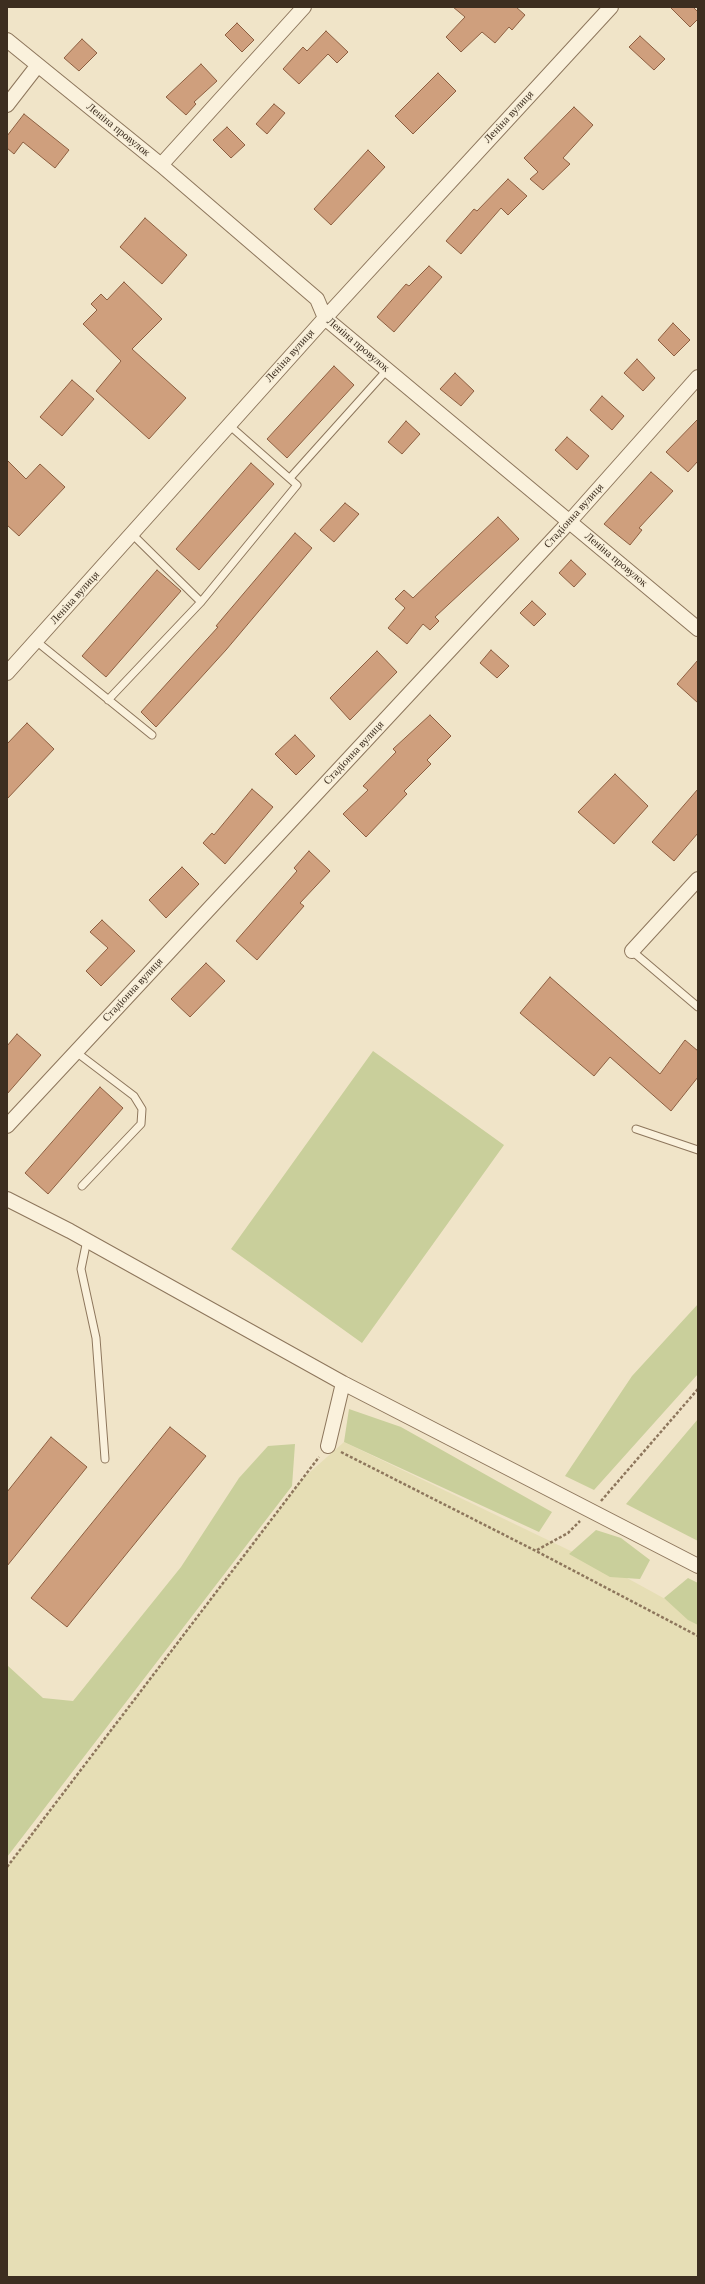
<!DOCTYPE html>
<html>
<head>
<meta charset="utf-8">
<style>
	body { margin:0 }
	#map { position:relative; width:705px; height:2284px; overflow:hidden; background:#f0e4c8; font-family:"Times New Roman",serif }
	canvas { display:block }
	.frame { position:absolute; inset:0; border:8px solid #3d2e20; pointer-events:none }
</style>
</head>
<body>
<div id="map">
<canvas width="705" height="2284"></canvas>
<div class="frame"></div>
</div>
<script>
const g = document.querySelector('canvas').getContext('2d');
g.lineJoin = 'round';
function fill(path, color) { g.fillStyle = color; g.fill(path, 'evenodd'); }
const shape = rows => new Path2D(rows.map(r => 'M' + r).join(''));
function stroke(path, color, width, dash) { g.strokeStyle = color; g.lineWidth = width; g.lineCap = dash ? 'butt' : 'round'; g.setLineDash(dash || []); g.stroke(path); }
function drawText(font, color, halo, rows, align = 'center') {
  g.font = font + ' "Times New Roman",serif'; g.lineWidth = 3; g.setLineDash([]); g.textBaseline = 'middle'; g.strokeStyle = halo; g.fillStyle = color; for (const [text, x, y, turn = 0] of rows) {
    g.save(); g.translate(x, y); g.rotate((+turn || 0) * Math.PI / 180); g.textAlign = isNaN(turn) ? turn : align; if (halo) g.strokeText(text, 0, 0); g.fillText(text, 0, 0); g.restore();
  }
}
const farmland = shape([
	[344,1442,627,1578,698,1617,698,2277,7,2277,7,1867,301,1480]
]);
const green = shape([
	[373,1051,504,1145,362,1343,231,1249],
	[698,1304,698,1374,594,1490,565,1476,632,1376],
	[349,1409,401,1427,552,1512,539,1532,344,1442],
	[698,1419,698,1541,626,1504],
	[295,1444,292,1486,7,1857,7,1665,43,1698,73,1701,181,1567,239,1478,268,1446],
	[596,1530,621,1538,650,1560,640,1579,610,1577,569,1554],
	[688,1578,698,1583,698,1625,688,1620,664,1598]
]);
const building = shape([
	[453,7,516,7,525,15,512,30,509,27,495,43,482,32,461,52,446,37,465,17,453,7],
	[670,7,693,7,698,12,698,19,690,27,670,7],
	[237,23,254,40,242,52,225,35,237,23],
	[326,31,348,52,337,63,328,54,299,84,283,69,303,47,307,51,326,31],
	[640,36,665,59,654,70,629,47,640,36],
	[82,39,97,53,79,71,64,58,82,39],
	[201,64,217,81,194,102,196,104,186,115,166,97,201,64],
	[438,73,456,91,413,134,395,116,438,73],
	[274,104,285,113,267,134,256,124,274,104],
	[574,107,593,125,563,158,570,164,543,190,530,179,538,172,524,158,574,107],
	[24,114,69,150,55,168,23,142,14,154,7,148,7,136,24,114],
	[227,127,245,145,231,158,213,140,227,127],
	[368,150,385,167,331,225,314,209,368,150],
	[508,179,527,196,508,215,501,208,461,254,446,241,474,209,477,211,508,179],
	[145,218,187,255,162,284,120,247,145,218],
	[429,266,442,277,394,332,377,317,406,284,409,286,429,266],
	[124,282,162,319,132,349,186,398,149,439,96,391,121,361,83,324,97,310,91,304,101,294,107,300,124,282],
	[673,323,690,340,674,356,658,340,673,323],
	[637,359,655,378,643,391,624,373,637,359],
	[334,366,354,385,287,458,267,439,334,366],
	[455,373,474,391,461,406,440,389,455,373],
	[72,380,94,399,62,436,40,417,72,380],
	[602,396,624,416,612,430,590,410,602,396],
	[698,419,698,461,688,472,666,452,698,419],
	[406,421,420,434,402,454,388,442,406,421],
	[567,437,589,456,577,470,555,450,567,437],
	[7,460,26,479,40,464,65,487,19,536,7,525,7,460],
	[251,463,274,484,199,570,176,549,251,463],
	[651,472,673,491,639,528,642,530,630,545,604,524,651,472],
	[345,503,359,514,334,542,320,530,345,503],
	[498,517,519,539,435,617,439,621,430,630,423,624,407,644,388,628,405,608,395,599,404,590,413,598,498,517],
	[295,533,312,548,226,650,156,727,141,712,218,627,216,626,295,533],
	[571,560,586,574,574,587,559,573,571,560],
	[157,570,181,591,106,677,82,656,157,570],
	[532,601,546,614,534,626,520,613,532,601],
	[491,650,509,666,497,678,480,663,491,650],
	[377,651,397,672,350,720,330,698,377,651],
	[698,660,698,703,677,684,698,660],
	[430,715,451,736,427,760,431,764,404,791,407,794,366,837,343,814,368,790,363,786,396,752,393,749,430,715],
	[27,723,54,749,7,799,7,744,27,723],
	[295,735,315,756,296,775,275,754,295,735],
	[615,774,648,806,614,844,578,812,615,774],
	[252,789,273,807,225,864,203,843,212,833,214,835,252,789],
	[698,789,698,833,674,861,652,842,698,789],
	[309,851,330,871,300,903,304,906,257,960,236,941,297,871,294,868,309,851],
	[182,867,199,884,166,918,149,900,182,867],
	[102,920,135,951,101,986,86,971,108,948,90,932,102,920],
	[206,963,225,981,190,1017,171,999,206,963],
	[550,977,660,1074,685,1040,698,1051,698,1077,671,1111,610,1057,594,1076,520,1013,550,977],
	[17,1034,41,1055,7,1094,7,1046,17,1034],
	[100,1087,123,1108,48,1194,25,1173,100,1087],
	[170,1427,206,1456,67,1627,31,1598,170,1427],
	[51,1437,87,1467,7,1566,7,1492,51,1437]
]);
const path = shape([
	[341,1452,536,1551,698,1636],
	[601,1501,698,1389],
	[537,1550,568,1533,580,1521],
	[7,1867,319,1457]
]);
const lane = shape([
	[290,478,387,370],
	[132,534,201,602],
	[36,641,152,735],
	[108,700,201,602,297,485,229,425],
	[632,951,698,1007],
	[76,1052,134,1096,142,1109,141,1124,82,1186],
	[636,1129,698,1150],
	[87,1240,81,1269,96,1338,105,1459]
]);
const street = shape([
	[7,40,161,165,317,299,325,318,698,629],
	[7,105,38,65],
	[161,165,304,7],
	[7,673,325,318,611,7],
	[632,951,698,879],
	[7,1126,570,521,698,377],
	[7,1199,70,1231,343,1383,698,1566],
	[328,1446,343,1383]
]);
const streetNames = [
	["Леніна вулиця",509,117,-47],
	["Леніна провулок",118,130,39],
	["Леніна провулок",358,345,40],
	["Леніна вулиця",290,356,-48],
	["Стадіонна вулиця",574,516,-48],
	["Леніна провулок",616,560,40],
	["Леніна вулиця",75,598,-48],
	["Стадіонна вулиця",354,753,-47],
	["Стадіонна вулиця",133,990,-47]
];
fill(farmland, '#e6deb5');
fill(green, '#c9cf9b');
fill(building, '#cf9f7d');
stroke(building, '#8d5f41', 1);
stroke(lane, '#8d765c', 9);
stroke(street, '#8d765c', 16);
stroke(path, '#8d765c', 2.5, [3, 2]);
stroke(lane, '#faf1dc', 7);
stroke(street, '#faf1dc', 14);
drawText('11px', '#3d2e20', '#f7eed8', streetNames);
</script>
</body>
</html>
